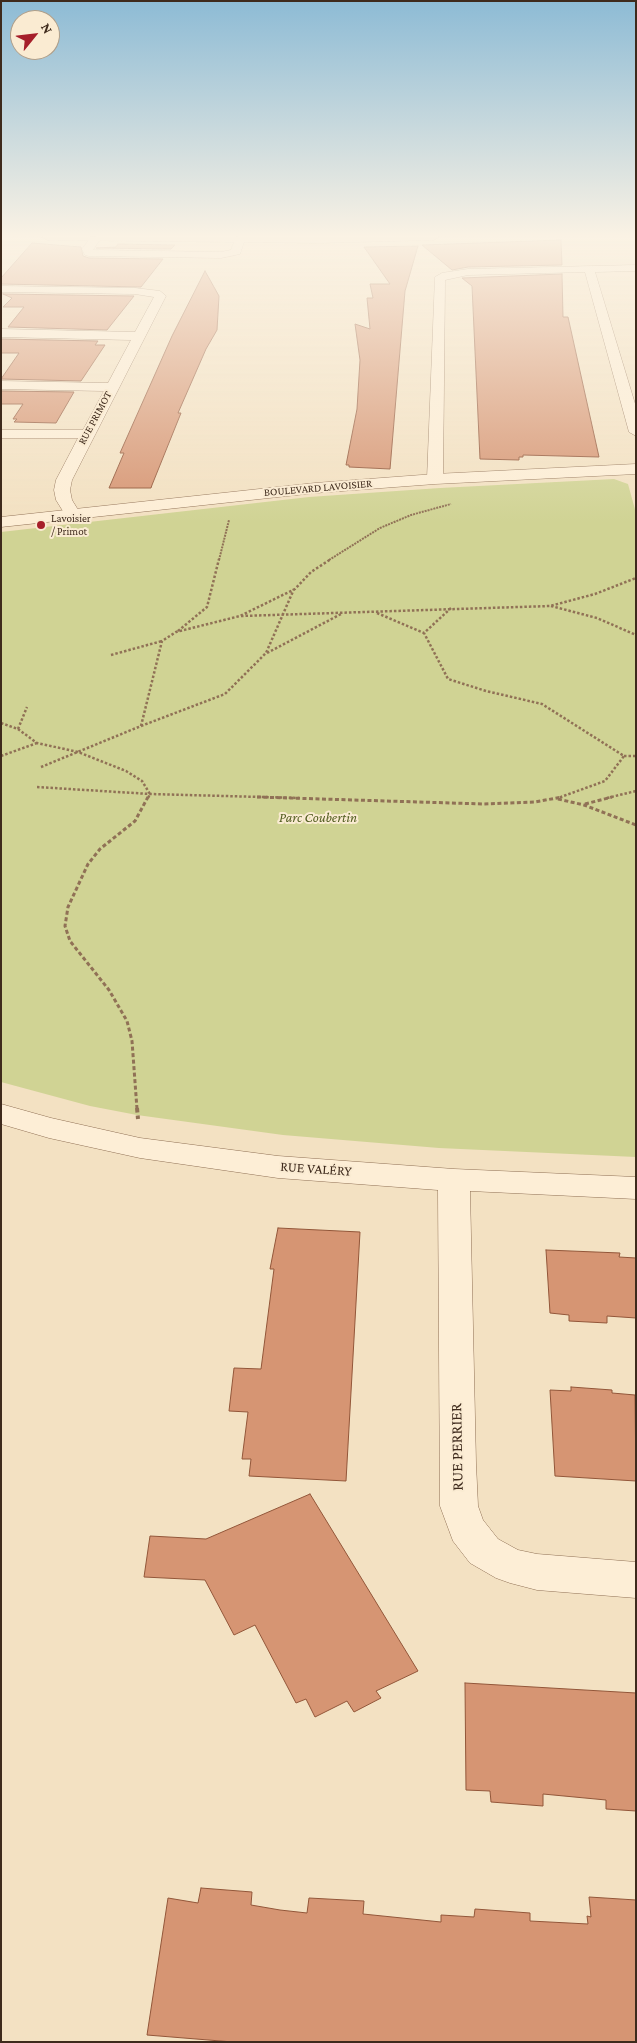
<!DOCTYPE html>
<html>
<head>
<meta charset="utf-8">
<style>
	body { margin:0 }
	#map { position:relative; width:637px; height:2043px; overflow:hidden; background:#f3e1c2; font-family:"Crimson Pro",serif }
	canvas { display:block }
	.frame { position:absolute; inset:0; border:2px solid #3e2a1c; pointer-events:none }
	.north { position:absolute; left:10px; top:10px; width:50px; height:50px; box-sizing:border-box; background:#faebd2; border:1px solid #af9e89; border-radius:50%; rotate:61deg; font-size:14px; font-weight:700; line-height:20px; text-align:center; color:#3e2a1c }
	.north::after { content:''; display:block; margin:auto; width:18px; height:22px; background:#a61f2a; clip-path:polygon(50% 0,100% 100%,50% 72%,0 100%) }
</style>
</head>
<body>
<div id="map">
<canvas width="637" height="2043"></canvas>
<div class="frame"></div>
<div class="north">N</div>
</div>
<script>
const g = document.querySelector('canvas').getContext('2d');
g.lineJoin = 'round';
function fill(path, color) { g.fillStyle = color; g.fill(path, 'evenodd'); }
const shape = rows => new Path2D(rows.map(r => 'M' + r).join(''));
function stroke(path, color, width, dash) { g.strokeStyle = color; g.lineWidth = width; g.lineCap = dash ? 'butt' : 'round'; g.setLineDash(dash || []); g.stroke(path); }
function drawText(font, color, halo, rows, align = 'center') {
  g.font = font + ' "Crimson Pro",serif'; g.lineWidth = 4; g.setLineDash([]); g.textBaseline = 'middle'; g.strokeStyle = halo; g.fillStyle = color; for (const [text, x, y, turn = 0] of rows) {
    g.save(); g.translate(x, y); g.rotate((+turn || 0) * Math.PI / 180); g.textAlign = isNaN(turn) ? turn : align; if (halo) g.strokeText(text, 0, 0); g.fillText(text, 0, 0); g.restore();
  }
}
const green = shape([
	[614,479,628,484,636,513,636,1157,439,1148,283,1135,137,1115,90,1106,1,1082,1,532,309,497,440,488]
]);
const building = shape([
	[561,240,562,265,468,267,452,270,422,245,561,240],
	[32,243,81,247,83,256,89,258,163,259,141,287,1,284,1,278,32,243],
	[118,244,175,245,171,249,96,248,116,247,118,244],
	[418,246,405,291,390,469,349,467,349,465,346,465,357,409,360,360,355,324,370,329,367,298,373,298,370,284,390,284,364,247,418,246],
	[205,271,219,296,217,330,206,349,178,413,181,413,152,485,151,488,109,488,124,453,120,453,172,336,205,271],
	[562,274,563,317,568,317,599,457,523,455,523,457,519,457,519,460,480,459,472,286,462,278,562,274],
	[3,294,134,296,107,330,8,327,24,307,3,307,12,298,3,294],
	[1,339,98,341,95,345,105,345,81,381,1,379,19,353,1,353,1,339],
	[1,391,74,392,56,423,14,422,17,419,13,419,23,404,1,404,1,391],
	[278,1228,360,1232,346,1481,249,1476,251,1459,242,1459,248,1412,229,1411,234,1368,261,1369,274,1269,270,1269,278,1228],
	[546,1250,620,1253,619,1257,636,1258,636,1318,607,1316,607,1323,569,1321,569,1315,550,1313,546,1250],
	[571,1387,612,1390,612,1393,635,1395,636,1481,555,1476,550,1390,571,1391,571,1387],
	[310,1494,418,1671,376,1691,381,1698,354,1712,347,1701,315,1717,306,1699,296,1703,255,1625,234,1635,205,1580,144,1577,150,1536,206,1539,310,1494],
	[465,1683,636,1693,636,1811,606,1809,606,1800,543,1794,543,1806,491,1802,490,1791,466,1790,465,1683],
	[201,1888,252,1892,251,1905,280,1910,307,1913,309,1898,364,1901,363,1914,441,1922,441,1915,474,1917,475,1909,530,1913,530,1921,588,1924,587,1916,591,1917,589,1897,636,1900,636,2042,233,2042,147,2035,168,1898,198,1903,201,1888]
]);
const pathFar3 = shape([
	[219,560,229,520],
	[329,560,380,528,411,515,451,504]
]);
const pathFar2 = shape([
	[551,606,597,618,636,635],
	[451,608,424,633,448,679,486,691,542,704,624,756,605,781,558,798],
	[377,613,424,633],
	[241,616,550,606,595,594,636,578],
	[178,631,207,607,219,559],
	[267,653,341,614],
	[111,655,162,641],
	[1,723,18,729,37,743,78,752,126,771,142,781,150,794,148,798],
	[141,726,225,694,266,653,294,589],
	[18,729,27,707],
	[1,756,37,743],
	[624,756,636,756],
	[41,767,141,726,162,641,176,632,240,616,295,589,311,572,331,559],
	[37,787,150,794,299,798],
	[607,798,636,791]
]);
const pathFar1 = shape([
	[257,797,484,804,535,802,562,797],
	[558,799,584,805,636,825],
	[585,804,612,797],
	[137,1109,132,1041,127,1021,109,990,70,941,65,926,68,907,88,864,100,849,135,821,148,797]
]);
const path = shape([
	[137,1108,138,1119]
]);
const minor = shape([
	[91,237,101,238,93,250,221,252,231,250,236,237,245,239,240,254,221,258,89,256,85,255,82,249,91,237],
	[636,265,636,271,595,272,636,407,636,436,629,432,585,272,468,275,445,280,443,479,440,482,430,482,427,479,435,277,442,273,468,269,636,265],
	[1,286,135,288,160,291,166,296,72,480,70,490,72,500,80,513,78,516,66,516,56,500,54,490,56,480,78,438,1,438,1,430,83,430,104,391,1,389,1,381,108,383,131,340,1,337,1,329,135,332,154,297,135,294,1,292,1,286],
	[1,1104,51,1118,140,1138,278,1156,454,1169,636,1177,636,1199,470,1191,476,1464,478,1506,483,1520,498,1539,518,1550,537,1554,636,1562,636,1598,537,1590,510,1583,496,1578,470,1563,453,1541,440,1506,438,1190,278,1178,140,1158,49,1138,1,1124,1,1104]
]);
const tertiary = shape([
	[42,237,439,237,434,240,320,243,47,240,42,237],
	[636,464,636,474,435,484,315,493,1,527,1,517,315,483,435,474,636,464]
]);
const markers = [
	[41,525,5,"#a61f2a"]
];
const farStreetnames = [
	["RUE PRIMOT",95,418,-62],
	["BOULEVARD LAVOISIER",318,488,-5]
];
const farPoinames = [
	["Lavoisier",51,519],
	["/ Primot",51,532]
];
const parkNames = [
	["Parc Coubertin",318,818]
];
const streetNames = [
	["RUE VALÉRY",316,1169,4]
];
const nearStreetnames = [
	["RUE PERRIER",457,1447,-91]
];
fill(green, '#d0d394');
fill(building, '#d69573');
stroke(building, '#925639', 1);
stroke(minor, '#907156', 1);
stroke(tertiary, '#907156', 1);
stroke(pathFar3, '#907156', 2, [2, 1]);
stroke(pathFar2, '#907156', 2.5, [2.5, 2]);
stroke(pathFar1, '#907156', 3, [4, 2.5]);
stroke(path, '#907156', 4, [4.5, 3]);
fill(minor, '#fdeed6');
fill(tertiary, '#fdeed6');
const sky = g.createLinearGradient(0, 0, 0, 523);
sky.addColorStop(0, '#8dbbd5');
sky.addColorStop(0.45, '#faf2e4');
sky.addColorStop(1, '#faf2e400');
g.fillStyle = sky;
g.fillRect(0, 0, 637, 523);
for (const [x, y, r, color] of markers) { const dot = new Path2D(); dot.arc(x, y, r, 0, 2 * Math.PI); g.fillStyle = color; g.fill(dot); stroke(dot, '#faebd2', 2); }
drawText('11px', '#3e2a1c', '#faebd2', farStreetnames);
drawText('11px', '#3e2a1c', '#faebd2', farPoinames, 'left');
drawText('italic 14px', '#525d20', '#faebd2', parkNames);
drawText('14px', '#3e2a1c', '#faebd2', streetNames);
drawText('16px', '#3e2a1c', '#faebd2', nearStreetnames);
</script>
</body>
</html>
